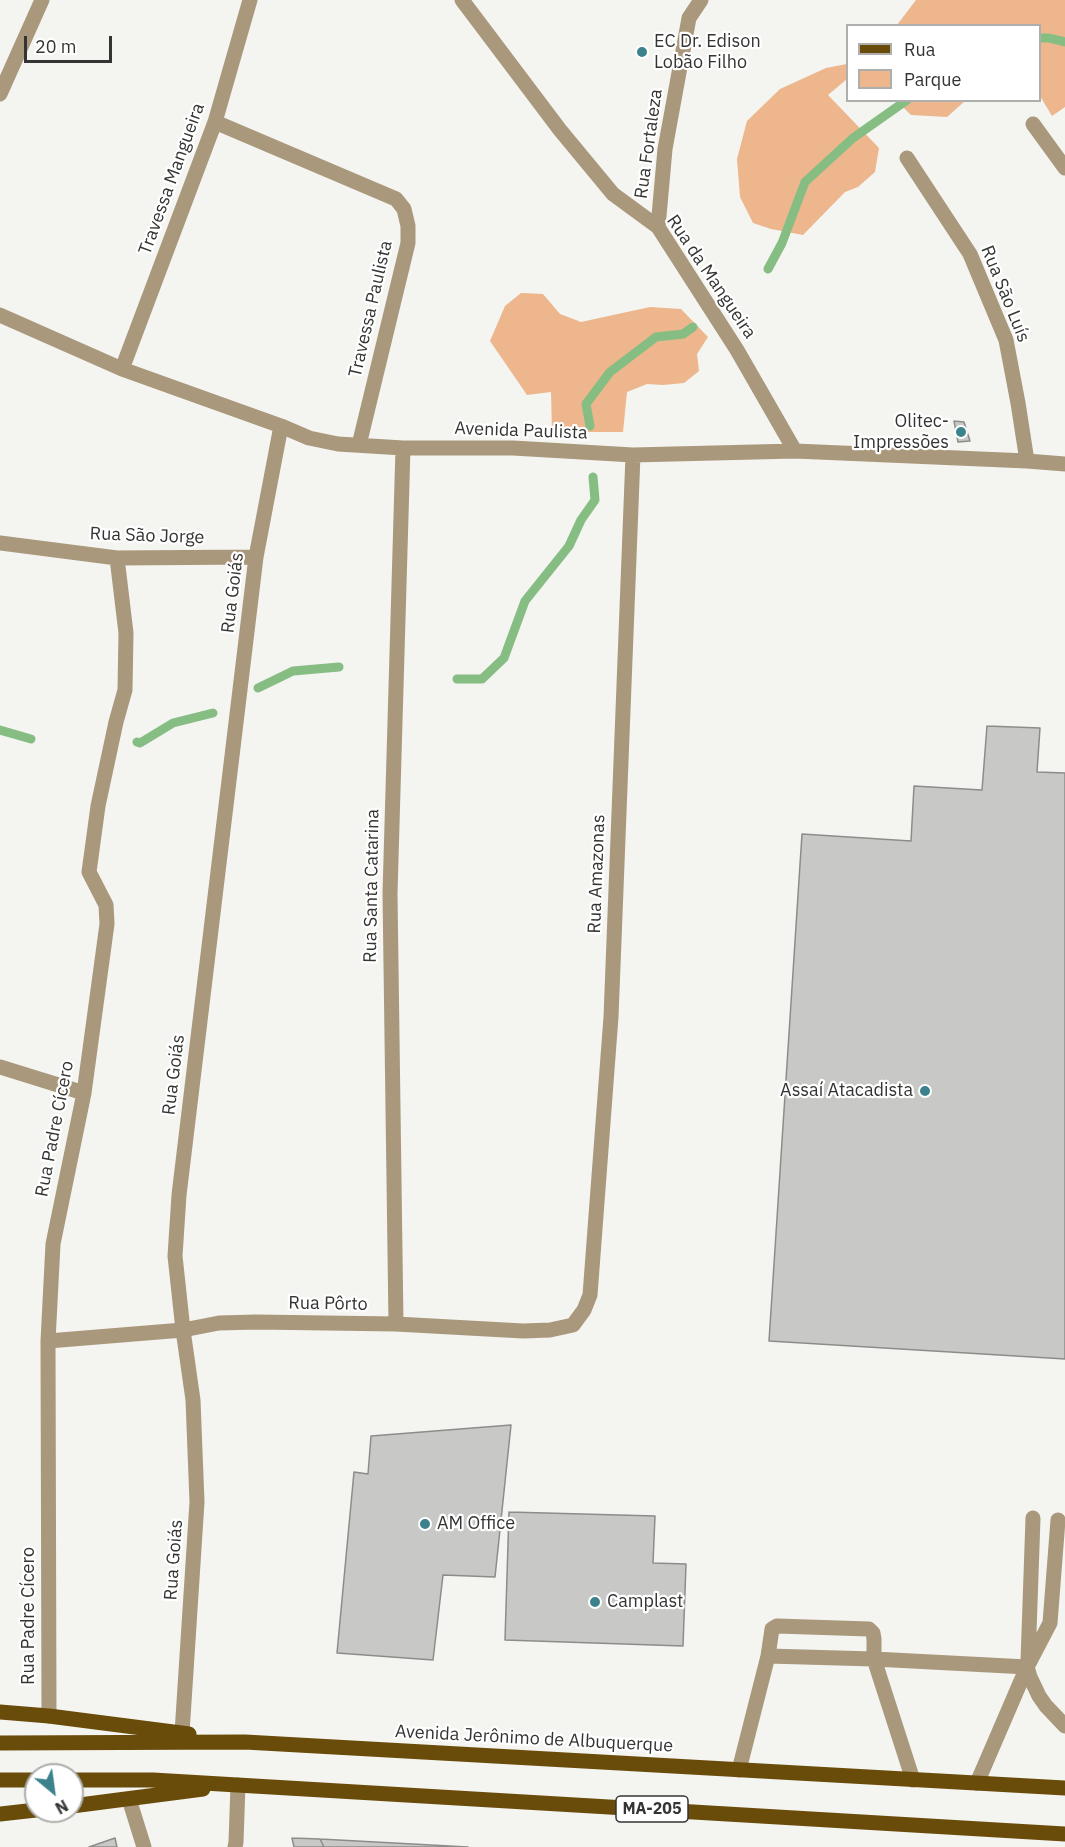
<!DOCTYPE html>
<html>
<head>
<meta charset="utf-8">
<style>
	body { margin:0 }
	#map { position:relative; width:1065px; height:1847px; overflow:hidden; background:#f4f4f1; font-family:"IBM Plex Sans",sans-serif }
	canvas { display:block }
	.legend { position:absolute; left:846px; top:24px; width:195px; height:78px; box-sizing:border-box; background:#fff; border:2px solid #aeaead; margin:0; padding:8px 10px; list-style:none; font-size:18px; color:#343433 }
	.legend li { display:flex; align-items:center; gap:12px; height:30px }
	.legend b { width:30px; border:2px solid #aeaead }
	.north { position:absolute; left:24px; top:1763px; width:60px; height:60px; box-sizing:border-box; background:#fff; border:2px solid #aeaead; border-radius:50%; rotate:151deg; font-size:16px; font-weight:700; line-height:24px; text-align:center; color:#343433 }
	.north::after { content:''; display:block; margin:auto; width:21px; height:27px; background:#3b828c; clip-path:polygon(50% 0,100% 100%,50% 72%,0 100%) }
	.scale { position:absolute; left:24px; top:36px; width:88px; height:27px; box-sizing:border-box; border:3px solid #343433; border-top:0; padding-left:8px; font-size:18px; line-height:21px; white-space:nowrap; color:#343433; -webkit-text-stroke:4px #fff; paint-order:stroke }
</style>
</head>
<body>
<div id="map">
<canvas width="1065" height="1847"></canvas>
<ul class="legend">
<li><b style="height:8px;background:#6a4c0a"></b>Rua</li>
<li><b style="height:16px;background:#edb68c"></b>Parque</li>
</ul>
<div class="north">N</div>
<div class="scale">20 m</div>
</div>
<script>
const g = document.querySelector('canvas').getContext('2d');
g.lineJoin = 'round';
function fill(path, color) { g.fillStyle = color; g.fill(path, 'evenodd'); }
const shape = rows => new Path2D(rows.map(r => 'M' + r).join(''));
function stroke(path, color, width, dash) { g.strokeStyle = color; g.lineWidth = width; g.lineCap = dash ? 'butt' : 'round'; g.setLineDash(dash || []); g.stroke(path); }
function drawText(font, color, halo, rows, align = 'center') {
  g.font = font + ' "IBM Plex Sans",sans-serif'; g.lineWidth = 4.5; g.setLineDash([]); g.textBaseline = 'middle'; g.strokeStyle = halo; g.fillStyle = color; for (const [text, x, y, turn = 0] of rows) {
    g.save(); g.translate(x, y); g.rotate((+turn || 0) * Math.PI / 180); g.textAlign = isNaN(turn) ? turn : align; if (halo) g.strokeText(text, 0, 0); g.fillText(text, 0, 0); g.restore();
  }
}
const green = shape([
	[916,0,1065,0,1065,107,1052,116,1040,96,1040,26,897,25],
	[847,64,847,79,828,95,879,148,875,172,858,187,845,192,803,235,771,229,753,223,740,197,737,159,747,121,780,89,826,68],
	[897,101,965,101,947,117,911,115],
	[521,293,543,294,560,314,581,322,650,307,681,309,708,337,697,354,699,371,684,383,663,385,647,384,627,392,623,432,552,432,551,392,527,395,490,341,505,306]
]);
const stream = shape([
	[1040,38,1049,38,1065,42],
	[768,269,782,243,805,182,853,138,907,100],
	[590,426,586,404,610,372,656,337,683,334,693,327],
	[457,679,482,679,504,658,525,601,569,546,581,520,595,500,593,477],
	[258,688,293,671,339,667],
	[0,730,31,739],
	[137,742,140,743,173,723,213,713]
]);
const building = shape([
	[954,421,964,422,970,441,958,442,954,421],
	[987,726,1040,728,1037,772,1065,773,1065,1359,769,1341,802,834,911,841,914,786,982,790,987,726],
	[511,1425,495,1577,443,1575,433,1660,337,1653,354,1472,368,1474,371,1436,511,1425],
	[509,1512,655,1516,653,1563,686,1564,683,1646,505,1640,509,1512],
	[115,1838,117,1847,89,1847,115,1838],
	[292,1838,320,1839,324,1847,294,1847,292,1838],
	[320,1839,468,1847,324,1847,320,1839]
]);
const minor = shape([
	[462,0,560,130,613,194,658,227,737,350,795,451],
	[0,94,42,0],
	[215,122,396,199,404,209,408,226,408,243,359,445],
	[1033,124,1065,168],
	[907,158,970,254,1006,340,1018,403,1027,461],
	[658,227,665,149,689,18,701,0],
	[0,315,122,369,281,426,309,438,338,444,403,448,513,448,633,455,795,451,1027,461,1065,464],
	[122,369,215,122,250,0],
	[0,543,117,558,256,557],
	[0,1067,84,1093],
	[396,1324,390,893,403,448],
	[48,1341,183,1330,219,1323,256,1322,396,1324,523,1331,550,1330,573,1325,584,1310,590,1295,611,1017,633,455],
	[768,1656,772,1629,777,1626,869,1629,873,1633,874,1639,874,1659,1027,1667],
	[1028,1661,1033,1518],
	[1027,1667,1050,1623,1058,1520],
	[49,1716,48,1341,53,1244,84,1093,107,924,106,905,89,872,98,806,116,722,125,690,126,633,117,558],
	[182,1733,197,1502,193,1400,183,1330,175,1256,179,1195,256,557,281,426],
	[739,1770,768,1656,874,1659,913,1780],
	[977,1783,1027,1667,1030,1677,1039,1696,1046,1706,1065,1726],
	[129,1799,144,1847],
	[235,1847,236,1842,238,1785]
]);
const major = shape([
	[0,1712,49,1716,189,1734],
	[0,1743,245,1742,1065,1788],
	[0,1780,36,1780],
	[72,1780,153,1780,1065,1834],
	[72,1806,203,1789],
	[0,1814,36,1810]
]);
const markers = [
	[642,52,6,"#3b828c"],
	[961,432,6,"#3b828c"],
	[925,1091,6,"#3b828c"],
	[425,1524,6,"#3b828c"],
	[595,1602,6,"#3b828c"]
];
const shields = [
	[652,1809,72]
];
const shieldNames = [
	["MA-205",652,1809]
];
const poiNames = [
	["EC Dr. Edison",654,42],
	["Lobão Filho",654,63],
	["Olitec-",949,422,"right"],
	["Impressões",949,443,"right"],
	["Assaí Atacadista",913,1091,"right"],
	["AM Office",437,1524],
	["Camplast",607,1602]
];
const streetNames = [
	["Rua Fortaleza",649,144,-82],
	["Travessa Mangueira",172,179,-70],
	["Rua da Mangueira",711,277,56],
	["Rua São Luís",1005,294,68],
	["Travessa Paulista",371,309,-77],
	["Avenida Paulista",521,431,2],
	["Rua São Jorge",147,536,2],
	["Rua Goiás",233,593,-83],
	["Rua Amazonas",597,874,-88],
	["Rua Santa Catarina",372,886,-89],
	["Rua Goiás",174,1075,-83],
	["Rua Padre Cícero",55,1129,-79],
	["Rua Pôrto",328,1304,1],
	["Rua Goiás",174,1560,-86],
	["Rua Padre Cícero",29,1616,-90],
	["Avenida Jerônimo de Albuquerque",534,1739,3]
];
fill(green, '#edb68c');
stroke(stream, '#85bd83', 9);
fill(building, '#c8c9c6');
stroke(building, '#8c8d8b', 1.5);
stroke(minor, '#a9987b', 15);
stroke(major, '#6a4c0a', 15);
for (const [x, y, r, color] of markers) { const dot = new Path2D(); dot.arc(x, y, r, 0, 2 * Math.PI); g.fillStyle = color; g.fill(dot); stroke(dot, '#fff', 2); }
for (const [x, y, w] of shields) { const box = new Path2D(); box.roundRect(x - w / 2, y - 13, w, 26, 4.5); g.fillStyle = '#fff'; g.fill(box); stroke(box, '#343433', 1.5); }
drawText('bold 16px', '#343433', null, shieldNames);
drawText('18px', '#343433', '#fff', poiNames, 'left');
drawText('18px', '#343433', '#fff', streetNames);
</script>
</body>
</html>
